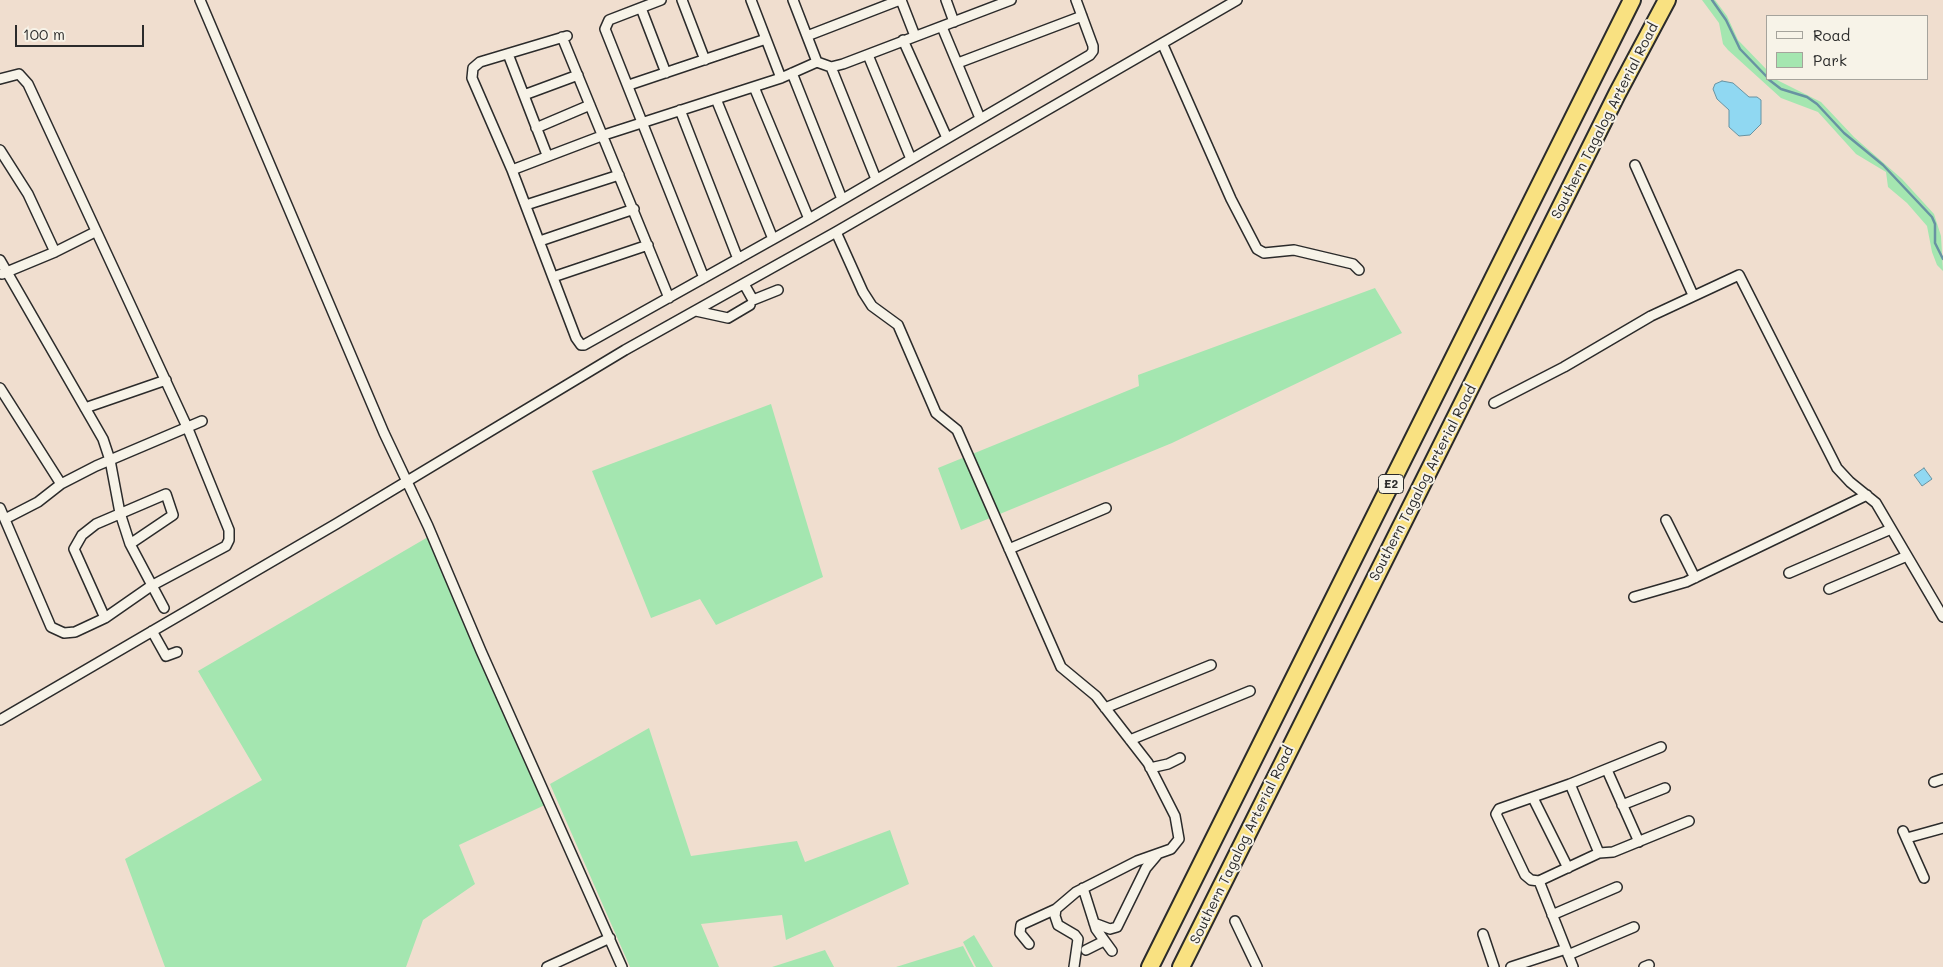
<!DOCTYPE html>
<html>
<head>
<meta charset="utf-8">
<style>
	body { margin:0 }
	#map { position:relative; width:1943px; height:967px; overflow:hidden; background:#f0decf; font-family:Mali,sans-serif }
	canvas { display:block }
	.legend { position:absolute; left:1766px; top:15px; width:162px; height:65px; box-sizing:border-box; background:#f7f3e8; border:1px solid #a5a39c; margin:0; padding:6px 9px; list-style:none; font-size:15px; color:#2b2b2b }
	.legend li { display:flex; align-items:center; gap:10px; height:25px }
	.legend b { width:25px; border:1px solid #a5a39c }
	.scale { position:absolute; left:15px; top:25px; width:129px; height:22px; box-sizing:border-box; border:2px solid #2b2b2b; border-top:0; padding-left:6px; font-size:15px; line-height:18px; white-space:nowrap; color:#2b2b2b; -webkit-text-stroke:4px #f7f3e8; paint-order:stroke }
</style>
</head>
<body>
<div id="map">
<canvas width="1943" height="967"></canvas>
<ul class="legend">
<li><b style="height:6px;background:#f7f3e8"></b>Road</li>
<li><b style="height:14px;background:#a4e6b0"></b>Park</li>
</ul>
<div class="scale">100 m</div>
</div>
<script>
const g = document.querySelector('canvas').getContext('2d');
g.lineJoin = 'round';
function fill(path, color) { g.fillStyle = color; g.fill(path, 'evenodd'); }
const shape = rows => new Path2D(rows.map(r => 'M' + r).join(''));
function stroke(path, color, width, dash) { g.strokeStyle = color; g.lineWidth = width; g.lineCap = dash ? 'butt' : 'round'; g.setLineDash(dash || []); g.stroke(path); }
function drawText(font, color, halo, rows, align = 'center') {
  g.font = font + ' Mali,sans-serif'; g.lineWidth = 4; g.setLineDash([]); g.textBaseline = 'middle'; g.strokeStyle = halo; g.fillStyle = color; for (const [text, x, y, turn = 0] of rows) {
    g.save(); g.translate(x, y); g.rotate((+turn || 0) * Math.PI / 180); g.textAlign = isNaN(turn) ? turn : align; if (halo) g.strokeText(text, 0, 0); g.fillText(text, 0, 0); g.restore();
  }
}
const green = shape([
	[1702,0,1715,0,1727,16,1738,40,1767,70,1767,79,1775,79,1821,102,1854,137,1902,179,1934,214,1941,236,1943,271,1937,265,1932,252,1927,226,1907,203,1888,187,1886,172,1856,154,1818,112,1781,98,1728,50,1723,44,1719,23],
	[1375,288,1402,333,1172,443,961,530,938,468,1139,386,1138,375],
	[771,404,823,577,716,625,700,599,651,618,592,471],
	[428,537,547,804,459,845,475,884,423,920,406,967,165,967,125,859,262,780,198,671],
	[649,728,691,856,797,841,805,862,890,830,909,884,786,940,782,915,701,924,719,967,630,967,550,784],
	[974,935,993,967,976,967,963,942],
	[963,946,974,967,896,967],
	[825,950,834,967,772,967]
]);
const water = shape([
	[1722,81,1733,83,1749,97,1757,97,1761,100,1761,124,1750,135,1739,136,1729,127,1729,110,1717,99,1713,89,1715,84,1722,81],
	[1924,468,1932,479,1922,486,1914,475,1924,468]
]);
const stream = shape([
	[1712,0,1726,20,1740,49,1767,77],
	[1768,79,1781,89,1807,97,1817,104,1844,133,1883,165,1932,217,1935,224,1935,243,1943,259]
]);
const street = shape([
	[200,0,384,433,428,526,481,651,622,967],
	[661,0,609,20,605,29,704,278],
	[682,0,705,60],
	[751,0,781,78],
	[793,0,817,62,831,67,843,64,1011,0],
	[901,0,915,36],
	[946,0,954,22],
	[641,8,666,73],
	[942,27,980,118],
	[567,36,480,62,473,68,472,78,512,170,576,338,581,345,584,345,809,219,1090,55,1093,51,1093,46,1076,0],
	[807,36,900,0],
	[562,37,669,298],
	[903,40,947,138],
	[1163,45,1231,199,1257,249,1264,253,1294,250,1353,264,1359,270],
	[508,54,547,155],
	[868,55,911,159],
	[958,63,1082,16],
	[831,67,876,179],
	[792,73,842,199],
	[0,79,19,74,28,84,188,429,229,530,229,540,226,546,151,586,105,618,75,632,64,633,51,627,0,508],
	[629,85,766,39],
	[754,87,809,219],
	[524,95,578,75],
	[716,99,773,239],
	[680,110,738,259],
	[536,128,590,105],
	[0,150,28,194,55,252],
	[1635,165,1693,295],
	[512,170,604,135,781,78,817,62],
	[526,205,619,175],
	[836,232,863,292,872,306,898,325,936,413,957,430,1061,667,1096,696,1148,763,1175,816,1179,839,1171,849,1137,861,1076,892,1056,909,1055,916,1058,925,1075,935,1078,939,1074,967],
	[540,241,634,209],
	[0,260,103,439,110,460,120,513,130,544,164,608],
	[2,274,55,252,95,232],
	[553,277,648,245],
	[744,284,753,300,778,290],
	[696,311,728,318,750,305],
	[0,388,61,484],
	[1494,403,1564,367,1651,316,1739,275,1837,468,1850,482,1876,503,1943,617],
	[85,408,166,380],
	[5,519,38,502,61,484,96,466,202,421],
	[1666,520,1695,578],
	[1009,549,1106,508],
	[1789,573,1891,529],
	[1829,589,1907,556],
	[1634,597,1686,582,1867,495],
	[105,618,74,549,82,535,96,524,166,494,173,515,130,544],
	[152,631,166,656,177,652],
	[1105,708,1211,665],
	[0,720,336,524,625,350,836,232,1237,0],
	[1130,740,1250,691],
	[1661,747,1570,784,1499,809,1496,814,1525,875,1531,880,1539,881,1599,853,1613,852,1689,821],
	[1150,768,1168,764,1180,758],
	[1607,770,1639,842],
	[1934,782,1943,779],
	[1570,784,1599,853],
	[1533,798,1568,868],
	[1622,805,1665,788],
	[1903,831,1924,878],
	[1907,838,1943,828],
	[1539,881,1573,967],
	[1083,888,1096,929,1112,951],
	[1552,915,1617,887],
	[1235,921,1257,967],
	[1094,923,1110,929,1117,927,1146,868,1157,855],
	[1483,934,1494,967],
	[1029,944,1020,933,1021,925,1056,909],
	[1086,950,1104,941],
	[1568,955,1634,927],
	[547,967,610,938],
	[1511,967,1566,949],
	[1644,967,1649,965]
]);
const highway = shape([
	[1150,967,1632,0],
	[1181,967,1617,94,1667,0]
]);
const shields = [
	[1391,484,25]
];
const shieldNames = [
	["E2",1391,484]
];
const streetNames = [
	["Southern Tagalog Arterial Road",1605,121,-63],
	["Southern Tagalog Arterial Road",1423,483,-63],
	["Southern Tagalog Arterial Road",1242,845,-64]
];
fill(green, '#a4e6b0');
fill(water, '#90d8f2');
stroke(water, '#6893a2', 1);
stroke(stream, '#6893a2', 2.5);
stroke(street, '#2b2b2b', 12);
stroke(highway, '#2b2b2b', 20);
stroke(street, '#f7f3e8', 9);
stroke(highway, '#f9e181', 16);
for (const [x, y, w] of shields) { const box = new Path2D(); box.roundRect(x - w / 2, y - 9.5, w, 19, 4); g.fillStyle = '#f7f3e8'; g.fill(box); stroke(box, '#2b2b2b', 1); }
drawText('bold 12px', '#2b2b2b', null, shieldNames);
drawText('14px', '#2b2b2b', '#f7f3e8', streetNames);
</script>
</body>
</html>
